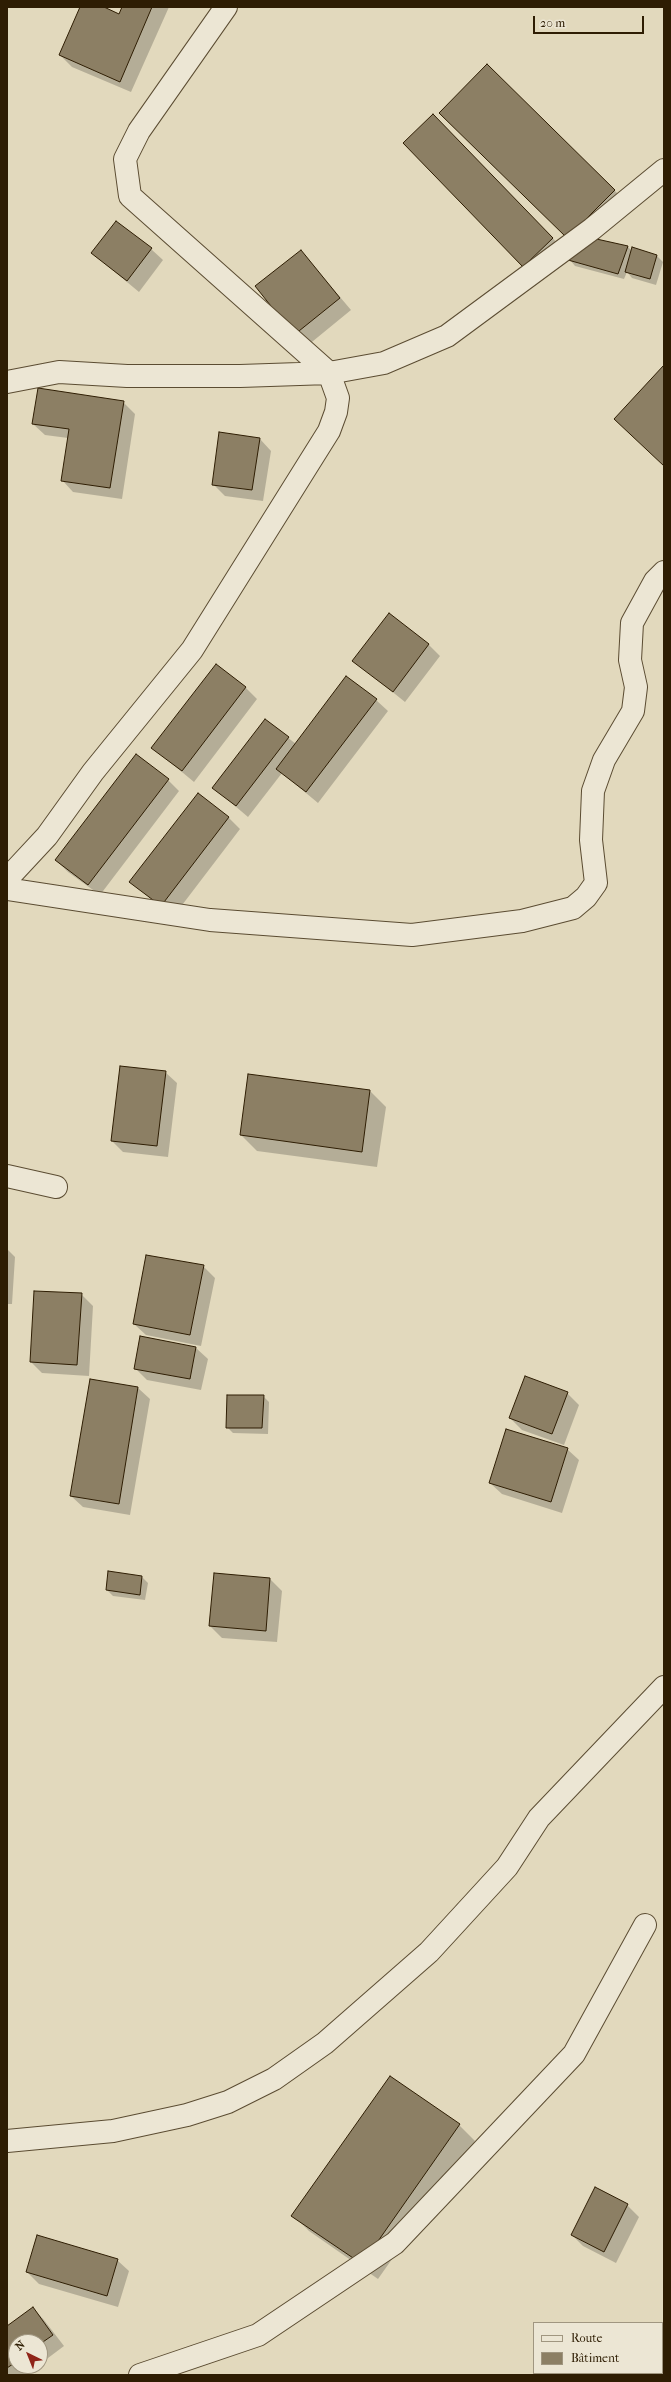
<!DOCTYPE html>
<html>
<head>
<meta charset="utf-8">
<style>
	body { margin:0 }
	#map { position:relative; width:671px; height:2382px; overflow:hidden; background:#e2d9bd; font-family:"IM FELL French Canon",serif }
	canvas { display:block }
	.frame { position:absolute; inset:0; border:8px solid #2e1d03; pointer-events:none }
	.legend { position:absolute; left:533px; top:2322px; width:130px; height:52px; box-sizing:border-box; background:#ece6d4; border:1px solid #a09680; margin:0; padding:5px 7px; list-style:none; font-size:12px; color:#2e1d03 }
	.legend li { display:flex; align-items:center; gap:8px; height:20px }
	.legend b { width:20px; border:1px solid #a09680 }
	.north { position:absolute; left:8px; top:2334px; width:40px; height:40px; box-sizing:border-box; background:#ece6d4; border:1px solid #a09680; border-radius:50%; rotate:317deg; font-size:11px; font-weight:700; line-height:16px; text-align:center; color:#2e1d03 }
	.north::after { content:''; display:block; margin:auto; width:14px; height:18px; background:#8f2418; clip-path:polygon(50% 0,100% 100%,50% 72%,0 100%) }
	.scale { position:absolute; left:533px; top:16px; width:111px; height:18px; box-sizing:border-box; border:2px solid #2e1d03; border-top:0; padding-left:5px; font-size:12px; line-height:14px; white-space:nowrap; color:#2e1d03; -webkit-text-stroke:3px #ece6d4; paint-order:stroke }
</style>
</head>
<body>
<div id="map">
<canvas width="671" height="2382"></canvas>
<div class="frame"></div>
<ul class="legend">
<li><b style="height:5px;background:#ece6d4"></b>Route</li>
<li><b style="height:11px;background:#8c7f64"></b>Bâtiment</li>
</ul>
<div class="north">N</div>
<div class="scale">20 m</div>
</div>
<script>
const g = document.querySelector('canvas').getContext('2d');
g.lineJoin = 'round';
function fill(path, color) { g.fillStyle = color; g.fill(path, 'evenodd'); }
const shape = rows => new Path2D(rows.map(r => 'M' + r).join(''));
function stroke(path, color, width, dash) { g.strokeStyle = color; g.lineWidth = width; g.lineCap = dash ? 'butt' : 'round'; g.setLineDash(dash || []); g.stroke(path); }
const shadow = shape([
	[81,7,101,7,119,15,123,7,169,7,131,92,72,67,60,55],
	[457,129,614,190,630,206,597,240,628,247,632,251,633,249,657,256,663,262,656,285,632,278,627,272,624,279,575,266,570,260,578,247],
	[449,131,568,254,540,282,524,266],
	[116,222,151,249,163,260,139,292,92,253],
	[301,251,351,310,307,346,295,334],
	[123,402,135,414,122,499,73,492,62,480,68,438,45,435,33,424],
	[260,439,271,451,263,501,225,496,213,484],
	[428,644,440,656,405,702,354,661],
	[245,687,257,699,194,782,153,748],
	[376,700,388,711,318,803,282,773,248,817,214,788,265,720,296,744],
	[168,780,179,791,100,895,68,872,56,860],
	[228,817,240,829,173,917,131,882],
	[165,1072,177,1083,168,1157,123,1152,112,1141],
	[370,1091,386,1107,377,1167,257,1151,241,1135],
	[7,1249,15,1257,12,1304,7,1304],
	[203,1266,215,1278,201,1346,146,1335,134,1324],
	[81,1294,93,1306,89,1376,42,1373,31,1362],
	[141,1338,196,1348,208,1359,201,1390,147,1380,135,1368],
	[90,1380,138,1388,150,1399,130,1515,83,1507,71,1496],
	[567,1393,579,1405,564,1445,522,1430,510,1418],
	[263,1396,269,1402,268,1434,233,1433,227,1427],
	[567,1449,579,1460,562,1513,502,1494,490,1483],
	[215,1575,270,1579,282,1591,277,1642,222,1638,210,1626],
	[142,1577,148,1583,145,1600,113,1596,107,1590],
	[459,2125,475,2141,378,2279,309,2231,293,2215],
	[627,2205,639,2217,616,2263,583,2246,572,2235],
	[117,2260,129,2271,118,2307,39,2284,27,2272],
	[33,2308,44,2320,64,2346,40,2364,40,2342,16,2342,16,2366,37,2366,25,2375,7,2375,7,2327]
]);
const building = shape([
	[80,7,104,7,119,14,122,7,152,7,120,82,59,55,80,7],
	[487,64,615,190,567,238,439,113,487,64],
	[433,114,553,238,523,267,403,143,433,114],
	[116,221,152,248,127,281,91,253,116,221],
	[583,236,628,246,618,274,568,260,583,236],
	[632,247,657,255,650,279,625,272,632,247],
	[301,250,340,298,294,335,255,286,301,250],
	[664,365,664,466,614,419,664,365],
	[38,388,124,401,110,488,61,481,69,429,32,424,38,388],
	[219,432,260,438,252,490,212,485,219,432],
	[389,613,429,644,393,692,352,661,389,613],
	[216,664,246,687,182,771,151,748,216,664],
	[346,676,377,699,306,792,276,769,346,676],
	[265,719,289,737,236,806,212,788,265,719],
	[136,754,169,779,88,885,55,860,136,754],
	[198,793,229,817,161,906,129,882,198,793],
	[120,1066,166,1071,157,1146,111,1141,120,1066],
	[248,1074,370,1090,362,1152,240,1135,248,1074],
	[146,1255,204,1265,190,1335,133,1324,146,1255],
	[34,1291,82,1293,77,1365,30,1362,34,1291],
	[140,1336,196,1347,190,1379,134,1369,140,1336],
	[525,1376,568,1392,552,1434,509,1418,525,1376],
	[90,1379,138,1387,119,1504,70,1496,90,1379],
	[227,1395,264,1395,262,1428,226,1428,227,1395],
	[506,1429,568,1448,551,1502,489,1483,506,1429],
	[108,1571,142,1576,140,1595,106,1590,108,1571],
	[214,1573,270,1578,266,1631,209,1626,214,1573],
	[390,2076,460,2124,362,2264,291,2216,390,2076],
	[595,2187,628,2204,604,2252,571,2235,595,2187],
	[37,2235,118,2259,107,2296,26,2272,37,2235],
	[33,2307,53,2335,40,2344,40,2342,16,2342,16,2362,7,2368,7,2326,33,2307]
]);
const minor = shape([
	[7,382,59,372,127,376,240,376,329,373,384,363,447,336,592,229,664,170],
	[7,879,47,836,93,772,192,650,329,431,336,412,338,398,329,373,130,196,125,159,139,131,226,7],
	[7,889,210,920,412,935,522,921,573,908,586,897,596,883,591,840,593,791,604,760,633,711,636,687,630,660,632,623,655,581,664,572],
	[7,1176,56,1187],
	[7,2141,113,2131,187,2115,228,2102,274,2079,325,2043,429,1952,507,1867,539,1818,664,1687],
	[140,2375,258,2335,395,2243,574,2054,645,1925]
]);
fill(shadow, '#0003');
fill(building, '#8c7f64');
stroke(building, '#2e1d03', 1);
stroke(minor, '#5b4c32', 24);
stroke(minor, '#ece6d4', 22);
</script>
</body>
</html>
